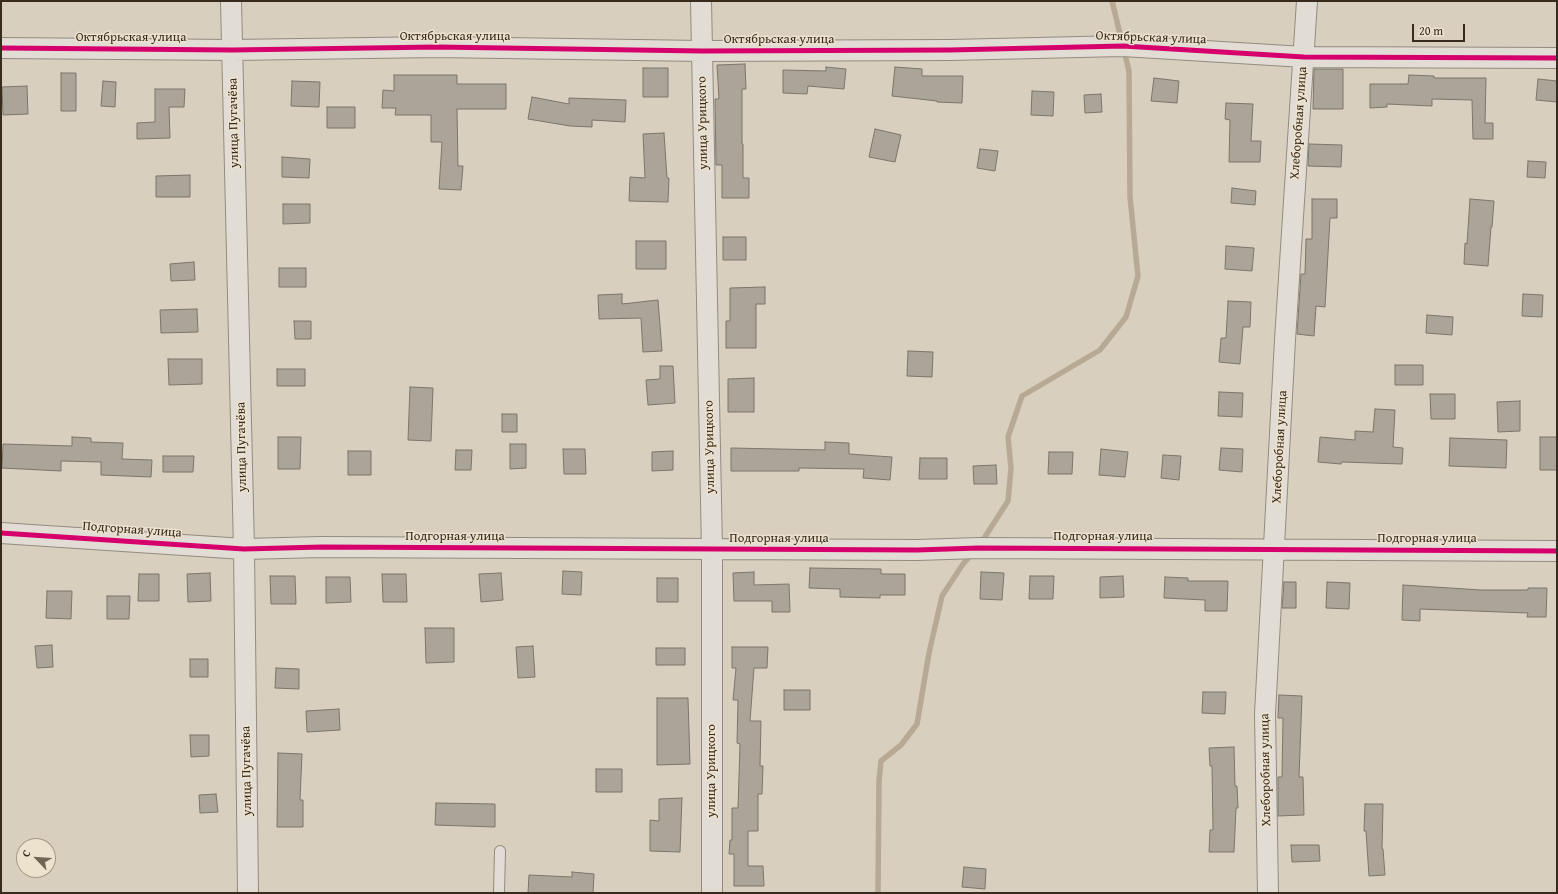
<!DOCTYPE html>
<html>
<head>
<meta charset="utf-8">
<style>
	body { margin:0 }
	#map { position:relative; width:1558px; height:894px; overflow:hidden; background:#d9cfbf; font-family:"Gentium Book Plus",serif }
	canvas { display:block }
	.frame { position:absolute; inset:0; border:2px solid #382b1e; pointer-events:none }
	.north { position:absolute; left:16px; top:838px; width:40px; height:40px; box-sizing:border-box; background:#ede2ce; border:1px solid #a59988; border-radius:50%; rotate:295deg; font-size:11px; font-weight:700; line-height:16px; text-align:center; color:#382b1e }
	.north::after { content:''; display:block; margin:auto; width:14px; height:18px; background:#706456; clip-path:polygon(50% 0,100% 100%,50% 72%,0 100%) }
	.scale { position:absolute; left:1412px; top:24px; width:53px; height:18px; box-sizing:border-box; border:2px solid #382b1e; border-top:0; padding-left:5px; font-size:12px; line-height:14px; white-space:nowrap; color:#382b1e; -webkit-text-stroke:3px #ede2ce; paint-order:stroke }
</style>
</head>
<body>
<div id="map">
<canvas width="1558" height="894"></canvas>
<div class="frame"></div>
<div class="north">С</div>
<div class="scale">20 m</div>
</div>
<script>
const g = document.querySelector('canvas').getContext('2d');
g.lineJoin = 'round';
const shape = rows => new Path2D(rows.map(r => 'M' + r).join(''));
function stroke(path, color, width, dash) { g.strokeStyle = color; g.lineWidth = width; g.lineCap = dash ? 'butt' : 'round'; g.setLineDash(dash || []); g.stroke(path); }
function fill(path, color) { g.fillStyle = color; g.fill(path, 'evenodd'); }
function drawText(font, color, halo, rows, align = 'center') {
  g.font = font + ' "Gentium Book Plus",serif'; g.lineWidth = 3; g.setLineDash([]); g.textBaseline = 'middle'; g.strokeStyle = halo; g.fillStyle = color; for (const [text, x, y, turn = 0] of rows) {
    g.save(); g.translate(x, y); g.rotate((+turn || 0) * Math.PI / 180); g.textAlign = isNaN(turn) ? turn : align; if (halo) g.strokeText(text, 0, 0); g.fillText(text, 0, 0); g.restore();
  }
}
const stream = shape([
	[981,543,1008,501,1011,468,1008,437,1022,396,1100,350,1126,317,1138,276,1130,197,1129,71,1112,1],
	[878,893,879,781,881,761,901,745,917,724,929,653,942,596,963,564,973,553]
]);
const building = shape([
	[745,64,746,89,742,89,742,144,743,144,743,178,749,178,749,198,722,198,722,165,716,165,715,99,719,99,717,65,745,64],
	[826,67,846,69,844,89,808,86,807,94,783,93,783,70,826,71,826,67],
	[895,67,922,69,922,76,963,76,962,103,937,102,937,101,892,96,895,67],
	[643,68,668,68,668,97,643,97,643,68],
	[1314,69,1343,69,1343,109,1313,109,1314,69],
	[61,73,76,73,76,111,61,111,61,73],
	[394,75,457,75,457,84,506,84,506,109,457,109,458,166,463,166,461,190,439,189,442,142,431,142,431,115,395,115,396,108,382,108,383,90,394,91,394,75],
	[1409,75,1434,76,1434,78,1486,78,1485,123,1493,123,1493,139,1473,139,1472,100,1432,99,1432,106,1387,104,1387,107,1370,108,1370,84,1408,84,1409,75],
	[1154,78,1179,81,1177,103,1151,101,1154,78],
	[1538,79,1557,81,1557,102,1536,100,1538,79],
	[103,81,116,82,115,107,101,106,103,81],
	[292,81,320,82,319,107,291,106,292,81],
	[27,86,28,114,3,115,2,87,27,86],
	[155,89,185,89,184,107,169,107,170,138,137,139,137,123,155,122,155,89],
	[1032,91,1054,92,1053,116,1031,115,1032,91],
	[1101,94,1102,112,1085,113,1084,95,1101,94],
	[532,97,569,104,569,98,626,100,625,122,592,120,592,127,570,126,528,119,532,97],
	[1226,103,1253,104,1251,141,1261,141,1260,162,1229,162,1230,120,1225,119,1226,103],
	[327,107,355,107,355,128,327,128,327,107],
	[875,129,901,135,895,162,869,157,875,129],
	[664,133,667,178,669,178,668,202,629,201,630,177,645,178,643,134,664,133],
	[1309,144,1342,145,1341,167,1308,166,1309,144],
	[980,149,998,151,995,171,977,168,980,149],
	[282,157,310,159,309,178,282,177,282,157],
	[1528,161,1546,162,1545,178,1527,177,1528,161],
	[190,175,190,197,156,197,156,176,190,175],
	[1232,188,1256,191,1255,205,1231,203,1232,188],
	[1312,199,1337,199,1337,218,1330,218,1325,307,1316,306,1314,336,1297,334,1301,274,1305,274,1306,239,1312,239,1312,199],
	[1470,199,1494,201,1492,227,1491,227,1488,266,1464,264,1465,243,1467,244,1470,199],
	[283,204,310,204,310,223,283,224,283,204],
	[723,237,746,237,746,260,723,260,723,237],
	[636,241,666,241,666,269,636,269,636,241],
	[1226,246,1254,248,1252,271,1225,269,1226,246],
	[194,262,195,280,171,281,170,264,194,262],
	[279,268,306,268,306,287,279,287,279,268],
	[765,287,765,304,756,304,756,348,726,348,726,321,730,321,730,288,765,287],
	[622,294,622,304,658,300,662,351,643,352,641,318,599,319,598,295,622,294],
	[1523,294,1543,295,1542,317,1522,316,1523,294],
	[1228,301,1251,302,1250,327,1243,327,1240,364,1219,362,1221,338,1226,338,1228,301],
	[197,309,198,332,161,333,160,310,197,309],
	[1427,315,1453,317,1452,335,1426,333,1427,315],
	[294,321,311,321,311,339,295,339,294,321],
	[908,351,933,352,932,377,907,376,908,351],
	[168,359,202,359,202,384,169,385,168,359],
	[1395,365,1423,365,1423,385,1395,385,1395,365],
	[660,366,673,366,675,403,648,405,646,380,660,379,660,366],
	[277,369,305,369,305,386,277,386,277,369],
	[754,378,754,412,728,412,728,379,754,378],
	[410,387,433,388,431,441,408,440,410,387],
	[1219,392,1243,393,1242,417,1218,416,1219,392],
	[1430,394,1455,394,1455,419,1431,419,1430,394],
	[1520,401,1520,431,1498,432,1497,402,1520,401],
	[1375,409,1395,410,1393,447,1403,448,1402,464,1342,462,1341,464,1318,462,1320,437,1355,440,1355,431,1373,432,1375,409],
	[502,414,517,414,517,432,502,432,502,414],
	[72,437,91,438,91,442,123,443,122,459,152,460,151,477,101,475,101,462,61,461,61,471,2,468,3,444,72,446,72,437],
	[278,437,301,437,300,469,278,469,278,437],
	[1540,437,1557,437,1557,470,1540,470,1540,437],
	[1450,438,1507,440,1506,468,1449,466,1450,438],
	[825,442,849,443,849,454,892,457,890,480,863,478,864,469,799,468,799,471,731,471,731,448,825,450,825,442],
	[510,444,526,444,526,468,510,469,510,444],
	[1221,448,1243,449,1242,472,1219,470,1221,448],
	[563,449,585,449,586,474,564,474,563,449],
	[1101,449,1128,452,1125,477,1099,475,1101,449],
	[456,450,472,450,471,470,455,470,456,450],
	[348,451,371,451,371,475,348,475,348,451],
	[673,451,673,470,652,471,652,452,673,451],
	[1049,452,1073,452,1072,474,1048,474,1049,452],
	[1163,455,1181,456,1179,480,1161,478,1163,455],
	[163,456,194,456,193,472,163,472,163,456],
	[920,458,947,458,947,479,919,479,920,458],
	[996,465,997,484,974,484,973,466,996,465],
	[810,568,881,569,881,574,905,574,905,595,880,595,880,598,840,597,840,589,809,588,810,568],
	[563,571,582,572,581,595,562,594,563,571],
	[754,572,754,585,789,584,790,612,772,612,772,601,734,601,733,573,754,572],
	[981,572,1004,573,1002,600,980,599,981,572],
	[210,573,211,601,188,602,187,574,210,573],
	[501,573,503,600,481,602,479,574,501,573],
	[139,574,159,574,159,601,138,601,139,574],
	[382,574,406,574,407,602,383,602,382,574],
	[270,576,295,576,296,604,271,604,270,576],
	[1030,576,1054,576,1053,599,1029,599,1030,576],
	[1123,576,1124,597,1100,598,1100,577,1123,576],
	[326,577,350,577,351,602,326,603,326,577],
	[1165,577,1188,578,1188,581,1228,581,1227,611,1205,611,1205,600,1164,598,1165,577],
	[657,578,678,578,678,602,657,602,657,578],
	[1284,582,1296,582,1296,608,1282,608,1284,582],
	[1327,582,1350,583,1349,609,1326,608,1327,582],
	[1403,585,1481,590,1528,590,1528,588,1547,588,1546,617,1527,617,1528,613,1420,609,1420,621,1402,620,1403,585],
	[47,591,72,591,71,619,46,618,47,591],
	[107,596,130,596,129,619,107,619,107,596],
	[425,628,454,628,454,662,426,663,425,628],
	[52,645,53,667,37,668,35,646,52,645],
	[533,646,535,677,518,678,516,647,533,646],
	[732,647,768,647,767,668,754,668,750,721,761,721,760,766,763,766,762,794,758,794,758,831,748,831,748,866,763,866,764,886,734,886,734,854,729,854,730,840,732,840,732,808,738,808,740,744,737,743,738,700,733,700,736,668,732,668,732,647],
	[656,648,685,648,685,665,656,665,656,648],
	[190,659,208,659,208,677,190,677,190,659],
	[276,668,299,669,299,689,275,688,276,668],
	[784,690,810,690,810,710,784,710,784,690],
	[1203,692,1226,692,1225,714,1202,713,1203,692],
	[1279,695,1302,696,1299,777,1303,777,1304,815,1278,816,1278,777,1282,777,1283,718,1278,718,1279,695],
	[657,698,688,698,690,764,657,765,657,698],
	[339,709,340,730,307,732,306,711,339,709],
	[190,735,209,735,209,756,191,757,190,735],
	[1234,747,1235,786,1237,786,1238,808,1236,808,1234,852,1209,852,1210,830,1213,830,1212,766,1210,766,1209,748,1234,747],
	[278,753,302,754,300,800,303,800,303,827,277,827,278,753],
	[596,769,622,769,622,792,596,792,596,769],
	[216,794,218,812,200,813,199,795,216,794],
	[682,798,680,852,650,851,650,820,659,821,659,799,682,798],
	[436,803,495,804,495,827,435,825,436,803],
	[1365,804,1383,804,1382,849,1383,849,1385,875,1369,876,1366,831,1364,831,1365,804],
	[1291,845,1319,845,1320,861,1292,862,1291,845],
	[964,867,986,869,985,889,962,887,964,867],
	[572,872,594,874,593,893,528,893,529,875,572,877,572,872]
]);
const service = shape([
	[499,893,500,851]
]);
const minor = shape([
	[231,1,244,549,248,893],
	[701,1,712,550,712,893],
	[1,48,232,50,437,47,702,51,950,50,1123,46,1304,57,1557,58],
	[1,533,244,549,322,547,917,550,979,548,1557,551],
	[1268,893,1265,714,1285,340,1307,1]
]);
const cycleway = shape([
	[1,48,232,50,437,47,702,51,950,50,1123,46,1304,57,1557,58],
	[1,533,244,549,322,547,917,550,979,548,1557,551]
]);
const streetNames = [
	["Октябрьская улица",455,37],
	["Октябрьская улица",131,38],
	["Октябрьская улица",1151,38,2],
	["Октябрьская улица",779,40],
	["улица Пугачёва",234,123,-91],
	["улица Урицкого",703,123,-91],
	["Хлеборобная улица",1299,123,-86],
	["улица Пугачёва",242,447,-91],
	["улица Урицкого",710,447,-91],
	["Хлеборобная улица",1280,447,-87],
	["Подгорная улица",132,530,4],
	["Подгорная улица",455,537],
	["Подгорная улица",1103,537],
	["Подгорная улица",779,539],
	["Подгорная улица",1427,539],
	["Хлеборобная улица",1266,770,-91],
	["улица Пугачёва",247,771,-91],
	["улица Урицкого",712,771,-90]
];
stroke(stream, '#b8a994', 5.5);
fill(building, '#aba498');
stroke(building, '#7c756b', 1);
stroke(service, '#938b81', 12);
stroke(minor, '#938b81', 22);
stroke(service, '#e2ddd4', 10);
stroke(minor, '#e2ddd4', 20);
stroke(cycleway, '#d6006c', 5);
drawText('13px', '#382b1e', '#ede2ce', streetNames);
</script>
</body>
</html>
